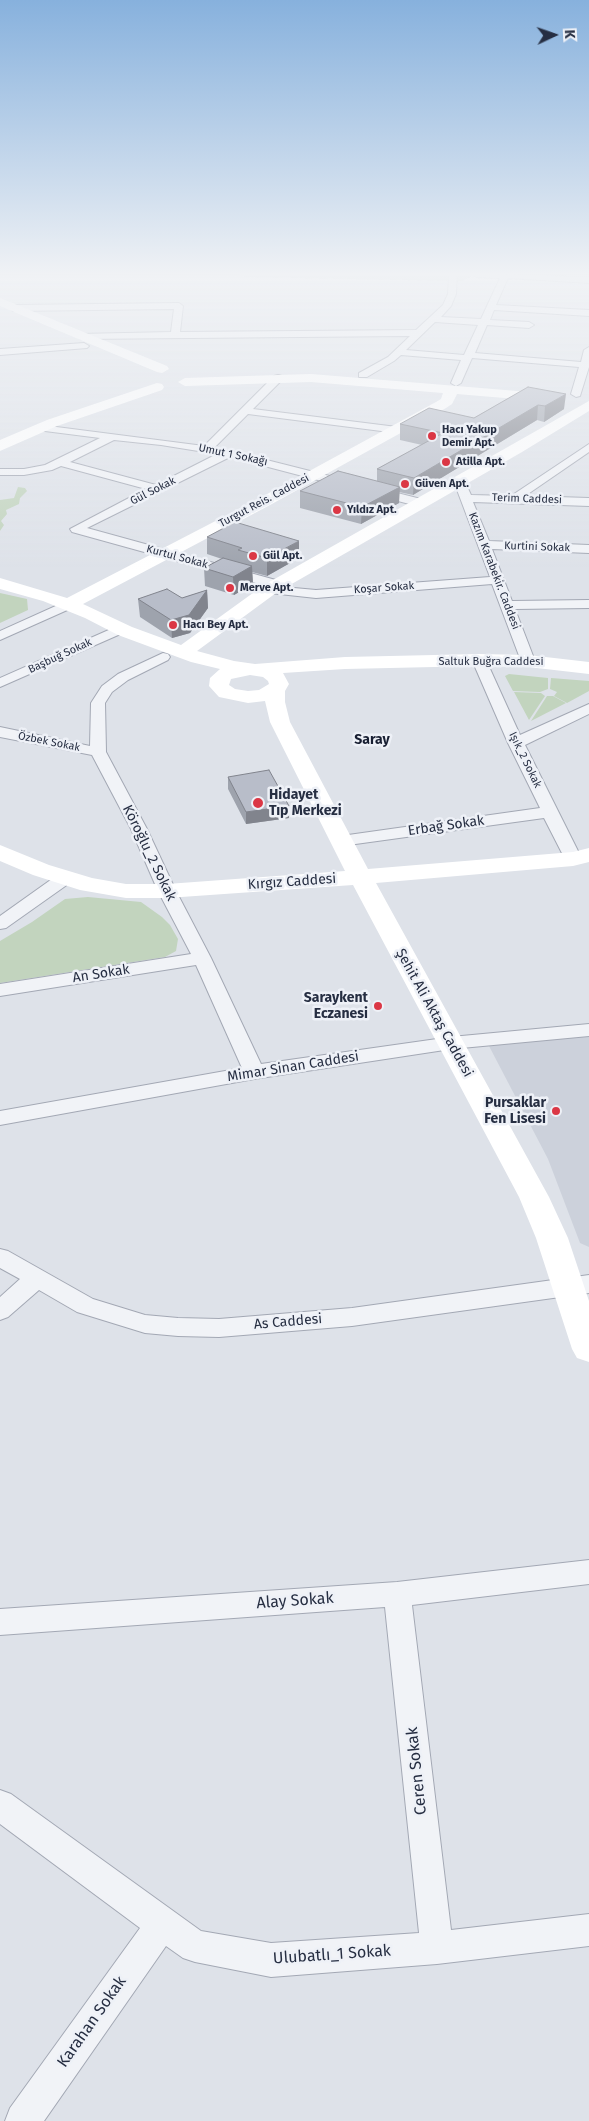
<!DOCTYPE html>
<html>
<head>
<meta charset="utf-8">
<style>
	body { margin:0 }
	#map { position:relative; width:589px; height:2121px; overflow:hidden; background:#dee2e9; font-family:"Fira Sans",sans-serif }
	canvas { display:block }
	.north { position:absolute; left:529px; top:10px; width:50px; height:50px; -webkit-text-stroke:4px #eef1f7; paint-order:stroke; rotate:87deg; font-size:14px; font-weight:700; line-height:20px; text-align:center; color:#262e42 }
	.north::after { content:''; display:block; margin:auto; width:18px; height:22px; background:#262e42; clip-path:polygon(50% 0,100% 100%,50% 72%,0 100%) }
</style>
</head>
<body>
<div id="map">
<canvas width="589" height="2121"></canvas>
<div class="north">K</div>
</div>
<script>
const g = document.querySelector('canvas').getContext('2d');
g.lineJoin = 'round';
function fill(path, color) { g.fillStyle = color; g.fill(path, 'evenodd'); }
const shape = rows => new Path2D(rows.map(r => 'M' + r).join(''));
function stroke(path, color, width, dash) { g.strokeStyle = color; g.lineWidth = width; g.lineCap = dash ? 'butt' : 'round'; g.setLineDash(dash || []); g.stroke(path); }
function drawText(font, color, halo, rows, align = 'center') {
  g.font = font + ' "Fira Sans",sans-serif'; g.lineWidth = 5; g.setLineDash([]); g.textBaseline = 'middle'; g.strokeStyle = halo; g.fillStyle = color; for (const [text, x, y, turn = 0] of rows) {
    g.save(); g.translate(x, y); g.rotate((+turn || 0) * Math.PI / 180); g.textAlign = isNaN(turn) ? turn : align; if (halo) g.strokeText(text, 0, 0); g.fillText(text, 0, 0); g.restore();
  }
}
const built = shape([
	[589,1031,589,1247,580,1243,548,1159,489,1046,494,1039]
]);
const green = shape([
	[236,274,478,274,461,281,247,277],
	[18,487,25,488,27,491,20,498,19,504,6,510,7,514,1,521,4,525,0,531,0,500,14,498],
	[0,593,27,599,28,610,0,623],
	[509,674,548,678,548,689,540,692,513,691,505,676],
	[551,678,589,681,589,691,567,703,554,696,557,692,550,689],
	[514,692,541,693,545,696,529,720],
	[547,696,553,696,566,703,531,721],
	[88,897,141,902,162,917,170,925,178,939,176,951,165,957,0,983,0,941,32,922,65,899]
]);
const street = shape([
	[449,274,457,274,456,294,451,306,441,317,481,319,500,278,476,277,472,274,589,277,589,283,508,278,496,305,589,310,589,316,494,310,490,320,529,322,534,325,529,328,487,325,475,353,581,362,584,350,589,347,589,367,580,396,576,397,571,394,579,367,472,358,461,383,456,386,451,383,461,360,401,355,394,361,367,377,359,377,359,373,388,357,410,336,81,339,76,336,78,334,171,332,174,309,13,311,9,308,13,305,179,303,183,306,180,332,416,330,443,305,448,294,449,274],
	[435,322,478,325,464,355,406,350,435,322],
	[84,343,89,346,87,348,0,355,0,349,84,343],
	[278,375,282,376,282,380,253,409,397,427,402,430,397,433,248,414,215,447,425,500,427,503,425,506,417,506,230,457,87,528,283,582,283,587,316,590,490,577,454,482,456,480,464,480,471,495,511,496,589,444,589,452,525,496,589,498,589,506,473,502,489,541,589,545,589,553,492,549,512,601,589,600,589,608,515,609,535,661,533,664,528,665,523,664,521,661,492,584,316,598,270,593,263,589,267,586,72,532,70,529,146,489,61,466,52,470,24,475,0,475,0,469,24,469,45,465,100,438,37,430,36,428,41,425,204,446,274,376,278,375],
	[114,440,161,445,217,454,156,485,70,462,114,440],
	[69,600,74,601,76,604,74,607,0,640,0,631,69,600],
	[120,625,125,626,127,629,125,632,0,687,0,678,120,625],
	[163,653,168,654,170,657,168,660,128,680,112,692,105,703,106,752,147,829,176,891,211,958,261,1064,451,1037,589,1024,589,1036,451,1049,254,1079,0,1125,0,1111,242,1068,196,965,0,996,0,984,191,954,158,891,131,829,92,755,0,737,0,727,90,746,91,703,102,686,118,674,163,653],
	[479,656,484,657,486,660,520,735,589,704,589,714,525,745,582,859,579,863,567,863,544,818,341,846,335,845,333,841,335,837,341,836,540,808,508,743,472,660,474,657,479,656],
	[65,873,71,874,74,878,71,882,6,928,0,929,0,916,59,874,65,873],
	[0,1249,8,1251,93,1299,145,1315,178,1318,219,1319,352,1308,589,1275,589,1293,352,1326,219,1337,178,1336,145,1333,77,1312,39,1290,8,1317,0,1320,0,1297,20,1279,0,1268,0,1249],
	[589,1560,589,1584,412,1605,451,1930,589,1914,589,1946,437,1964,271,1977,195,1962,183,1958,166,1946,44,2121,5,2121,10,2108,140,1928,0,1824,0,1790,11,1794,201,1931,271,1943,419,1933,385,1607,0,1635,0,1609,397,1582,589,1560]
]);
const secondary = shape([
	[0,298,167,366,169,369,162,373,157,372,0,306,0,298],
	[311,374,553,394,558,395,560,398,558,401,553,402,457,394,452,404,446,408,270,505,83,604,132,627,181,645,264,585,589,401,589,411,522,452,276,593,197,651,234,661,255,664,345,657,479,654,528,655,589,662,589,674,528,667,479,666,345,669,283,673,289,684,285,691,285,702,290,722,368,869,573,852,589,848,589,862,573,866,376,883,549,1197,568,1238,589,1301,589,1362,577,1358,572,1349,536,1238,519,1197,353,885,167,898,126,898,80,890,33,875,0,861,0,845,49,865,92,878,126,884,167,884,345,871,270,722,265,701,248,703,219,697,209,686,210,678,220,669,191,662,118,635,85,618,43,601,0,589,0,578,67,598,258,499,436,402,441,399,443,393,311,382,185,386,178,382,185,378,311,374],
	[250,675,263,677,268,681,269,684,259,690,248,691,235,689,229,685,231,679,250,675],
	[157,383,162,384,164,387,162,390,57,426,0,451,0,440,47,420,157,383]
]);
const wall = shape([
	[528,387,564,409,544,422,537,420,413,495,399,492,399,503,361,524,300,508,300,491,377,481,377,469,422,445,400,440,400,424,474,418],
	[207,537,299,558,267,576,252,572,253,584,234,595,205,586,204,568,222,559,207,554],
	[207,590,208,608,190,633,172,638,140,617,138,599,182,598],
	[228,777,289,818,246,824,228,789]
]);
const shadedWall = shape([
	[566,394,564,409,544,422,545,406],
	[538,405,537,420,413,495,414,478],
	[400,487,399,503,361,524,362,507],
	[299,541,299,558,267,576,267,558],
	[252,566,253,584,234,595,233,577],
	[207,590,208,608,190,633,172,638,171,620],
	[289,806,289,818,246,824,246,812]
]);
const building = shape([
	[528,387,566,394,545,406,538,405,414,478,377,469,443,433,400,424,429,408,474,418,528,387],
	[338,471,400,487,362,507,300,491,338,471],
	[235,522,299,541,267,558,238,550,242,548,207,537,235,522],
	[223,558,252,566,233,577,204,568,223,558],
	[167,589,182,598,207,590,189,615,171,620,138,599,167,589],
	[269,770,289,806,246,812,228,777,269,770]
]);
const markers = [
	[432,436,5,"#db3745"],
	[446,462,5,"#db3745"],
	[405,484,5,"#db3745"],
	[337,510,5,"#db3745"],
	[253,556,5,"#db3745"],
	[230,588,5,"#db3745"],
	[173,625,5,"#db3745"],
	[258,803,6,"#db3745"],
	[378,1006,5,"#db3745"],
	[556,1111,5,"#db3745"]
];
const farPoinames = [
	["Hacı Yakup",442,430],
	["Demir Apt.",442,443],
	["Atilla Apt.",456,462],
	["Güven Apt.",415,484],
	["Yıldız Apt.",347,510],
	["Gül Apt.",263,556],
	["Merve Apt.",240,588],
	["Hacı Bey Apt.",183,625]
];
const farStreetnames = [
	["Umut 1 Sokağı",233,455,12],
	["Gül Sokak",153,491,-27],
	["Terim Caddesi",527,499,2],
	["Turgut Reis. Caddesi",264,501,-28],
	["Kurtini Sokak",537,547,2],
	["Kurtul Sokak",177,557,15],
	["Kazım Karabekir. Caddesi",494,571,69],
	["Koşar Sokak",384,588,-4],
	["Başbuğ Sokak",60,656,-25],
	["Saltuk Buğra Caddesi",491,662],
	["Özbek Sokak",49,742,11],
	["Işık_2 Sokak",525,760,64]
];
const farQuarternames = [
	["Saray",372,740]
];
const poiNames = [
	["Hidayet",269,795,"left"],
	["Tıp Merkezi",269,811,"left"],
	["Saraykent",368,998],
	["Eczanesi",368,1014],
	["Pursaklar",546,1103],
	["Fen Lisesi",546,1119]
];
const streetNames = [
	["Erbağ Sokak",446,826,-8],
	["Köroğlu_2 Sokak",149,853,64],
	["Kırgız Caddesi",292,882,-4],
	["An Sokak",101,974,-9],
	["Şehit Ali Aktaş Caddesi",434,1013,61],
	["Mimar Sinan Caddesi",293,1067,-9],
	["As Caddesi",288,1322,-5]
];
const nearStreetnames = [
	["Alay Sokak",295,1601,-4],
	["Ceren Sokak",417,1771,-96],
	["Ulubatlı_1 Sokak",332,1955,-4],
	["Karahan Sokak",92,2022,-55]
];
fill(built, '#ccd1db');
fill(green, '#c2d4be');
stroke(street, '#a3a8b4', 2);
fill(street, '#f1f3f7');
fill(secondary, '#fff');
fill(wall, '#9ea3ad');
fill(shadedWall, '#81848d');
fill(building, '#b8bdc9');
stroke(building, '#81848d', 1);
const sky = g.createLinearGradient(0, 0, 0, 571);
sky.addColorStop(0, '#87b1dd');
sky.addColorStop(0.48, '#f0f2f5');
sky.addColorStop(1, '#f0f2f500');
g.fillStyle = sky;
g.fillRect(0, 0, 589, 571);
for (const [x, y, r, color] of markers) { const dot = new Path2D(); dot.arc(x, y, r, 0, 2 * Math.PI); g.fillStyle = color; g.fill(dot); stroke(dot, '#eef1f7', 2); }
drawText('bold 11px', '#262e42', '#eef1f7', farPoinames, 'left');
drawText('11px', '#262e42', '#eef1f7', farStreetnames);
drawText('bold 14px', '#181f32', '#eef1f7', farQuarternames);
drawText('bold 14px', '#262e42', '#eef1f7', poiNames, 'right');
drawText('14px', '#262e42', '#eef1f7', streetNames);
drawText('16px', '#262e42', '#eef1f7', nearStreetnames);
</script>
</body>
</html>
